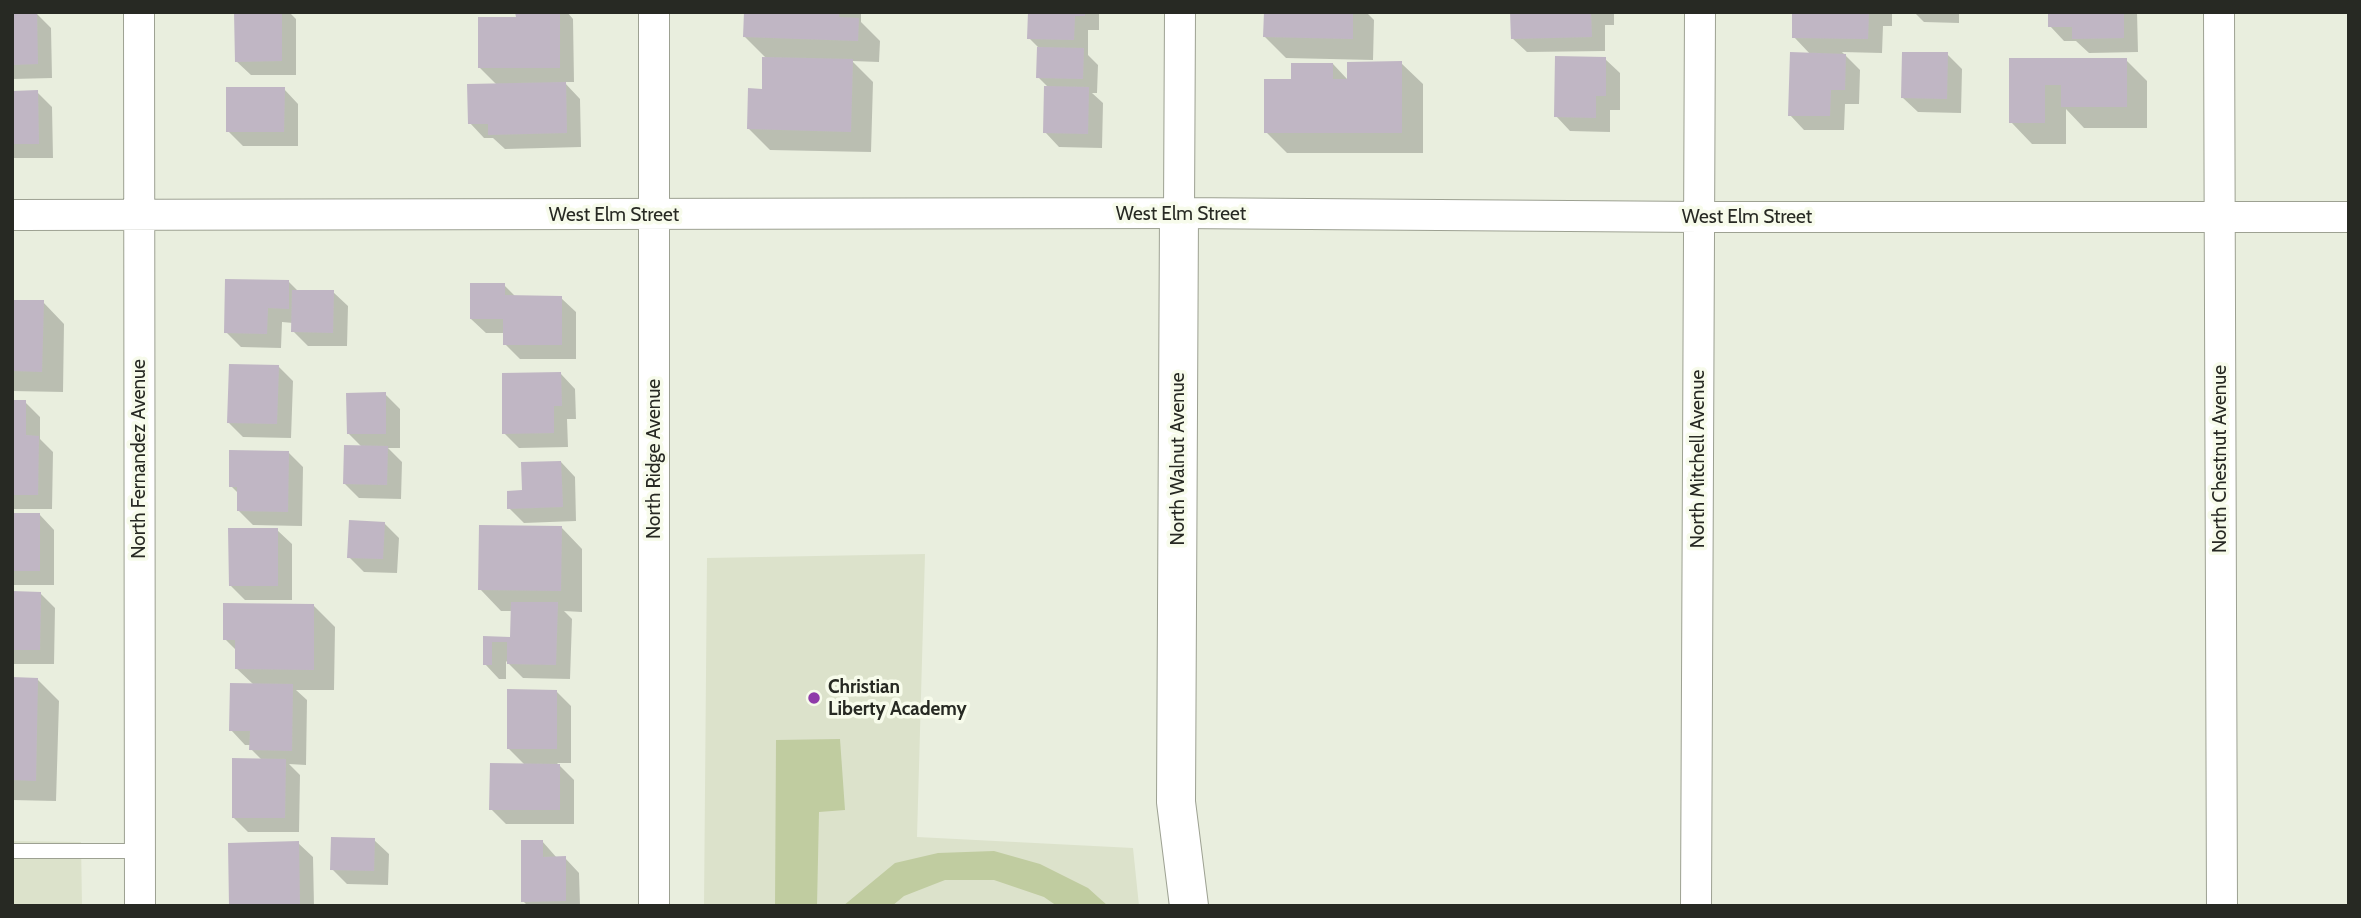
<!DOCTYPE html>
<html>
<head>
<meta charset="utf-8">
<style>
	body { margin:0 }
	#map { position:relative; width:2361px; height:918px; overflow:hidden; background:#e9eede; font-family:Cabin,sans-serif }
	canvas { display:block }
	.frame { position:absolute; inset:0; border:14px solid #272923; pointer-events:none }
</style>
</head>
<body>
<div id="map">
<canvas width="2361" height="918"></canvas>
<div class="frame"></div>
</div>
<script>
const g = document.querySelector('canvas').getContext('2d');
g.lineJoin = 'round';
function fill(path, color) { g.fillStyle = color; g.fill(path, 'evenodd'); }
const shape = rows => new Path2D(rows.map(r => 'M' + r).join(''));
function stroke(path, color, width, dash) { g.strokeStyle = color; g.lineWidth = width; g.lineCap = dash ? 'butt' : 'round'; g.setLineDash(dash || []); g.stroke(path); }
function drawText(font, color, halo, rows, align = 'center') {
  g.font = font + ' Cabin,sans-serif'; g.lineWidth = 7; g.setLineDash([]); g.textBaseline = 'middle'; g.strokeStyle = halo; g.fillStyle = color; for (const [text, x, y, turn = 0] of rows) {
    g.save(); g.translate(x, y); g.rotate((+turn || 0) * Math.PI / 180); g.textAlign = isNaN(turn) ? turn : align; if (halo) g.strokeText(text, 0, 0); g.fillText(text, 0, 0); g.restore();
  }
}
const built = shape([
	[925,554,917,837,1133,848,1139,906,704,906,707,558],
	[12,841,81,842,82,906,12,906]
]);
const green = shape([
	[840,739,845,810,819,812,817,906,775,906,776,740],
	[994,851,1040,864,1088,888,1108,906,1057,906,1044,897,994,880,945,880,904,896,892,906,843,906,895,863,938,853]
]);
const shadow = shape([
	[236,12,289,12,296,19,296,75,251,75,236,61],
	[517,12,567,12,573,19,574,82,564,82,580,99,581,147,505,149,493,138,484,138,470,123,497,85,480,68,517,19],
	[746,12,861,12,861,22,880,41,879,62,852,61,873,82,871,152,770,150,749,129,764,90,767,59,745,37],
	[1030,12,1099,12,1099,30,1088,30,1088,55,1098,65,1097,93,1092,93,1103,103,1102,148,1059,147,1045,132,1049,88,1038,77,1039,48,1029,38],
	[1265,12,1366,12,1374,20,1373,60,1286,58,1265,37],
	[1512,12,1614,12,1614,25,1605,25,1605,51,1527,52,1512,38],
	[1794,12,1892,12,1892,26,1883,26,1882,53,1842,52,1860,70,1859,104,1845,104,1844,130,1804,130,1790,115,1811,55,1794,37],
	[1914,12,1959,12,1959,23,1924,22],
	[2049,12,2137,12,2138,52,2089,53,2076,41,2064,41,2050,26],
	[36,13,51,28,52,78,12,79,12,14],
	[1947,54,1962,69,1961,113,1918,112,1903,98],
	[1605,59,1620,73,1620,110,1610,110,1610,132,1570,131,1556,116],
	[2011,60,2126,60,2147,81,2147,128,2084,128,2066,109,2066,144,2032,144,2011,122],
	[1401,63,1423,84,1423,153,1287,153,1266,132,1293,81,1333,64,1348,80],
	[284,89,298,104,298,146,243,146,228,131],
	[12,92,37,92,52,107,53,158,12,158],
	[289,282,298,291,333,292,348,306,347,346,308,346,293,331,293,323,282,322,281,348,241,347,226,332],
	[504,285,516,297,561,298,576,312,576,359,520,359,505,344,505,333,486,333,471,319],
	[12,302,43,302,64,324,63,392,12,391],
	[278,366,293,381,291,438,243,437,229,423],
	[561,374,575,389,576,419,567,419,568,447,519,448,504,433],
	[385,394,400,409,400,448,388,448,402,462,401,499,359,498,344,483,362,447,348,433],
	[12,402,25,402,40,417,40,439,53,452,52,509,12,509],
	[289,453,303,467,302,526,253,525,238,510,239,494,231,486],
	[561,462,575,477,576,521,524,523,509,508,524,492],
	[12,515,40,515,54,530,54,585,12,585],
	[384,523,399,538,397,573,364,572,349,557],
	[561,527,582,549,582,612,564,611,572,619,570,679,523,678,506,661,506,679,499,679,485,664,485,638,512,639,513,611,501,611,480,589],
	[277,530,292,544,292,600,245,600,231,586],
	[12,593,40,593,55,608,54,664,12,664],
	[314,606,335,627,334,690,296,690,307,700,306,765,289,764,300,775,299,832,248,832,233,817,262,760,251,749,251,745,245,745,231,730,254,685,236,668,237,651,225,639],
	[12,679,37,679,59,701,56,801,12,800],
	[557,692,571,706,571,763,557,763,574,780,574,824,506,824,491,809,525,765,508,748],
	[374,840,389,854,388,885,347,884,332,869],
	[542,841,557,858,565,858,579,873,580,906,528,906,523,901],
	[298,843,313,857,314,906,231,906]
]);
const building = shape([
	[12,12,37,12,38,64,12,65],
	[234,12,282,12,282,61,235,62],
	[515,12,560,12,560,68,478,68,478,17,516,17],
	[744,12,839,12,839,17,859,18,858,41,743,37],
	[1028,12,1085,12,1085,16,1075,16,1074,40,1027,39],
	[1264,12,1353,12,1353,39,1263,37],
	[1510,12,1591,12,1592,37,1511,39],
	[1792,12,1869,12,1868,39,1792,38],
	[2048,12,2124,12,2124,38,2072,39,2072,27,2048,27],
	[1037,47,1084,48,1083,79,1036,78],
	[1790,52,1846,54,1845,90,1831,90,1830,116,1788,116],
	[1902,52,1948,52,1947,99,1901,98],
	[1555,56,1606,57,1606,96,1596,96,1596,118,1554,117],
	[762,57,853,59,851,132,747,129,748,88,762,89],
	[2009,58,2127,58,2127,107,2061,107,2061,85,2045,85,2045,123,2009,123],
	[1402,61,1402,133,1264,133,1264,79,1291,79,1291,63,1333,63,1333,79,1347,79,1347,62],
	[566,82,567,133,488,135,488,124,468,124,467,84],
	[1044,86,1089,87,1088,134,1043,133],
	[226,87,285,87,284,132,226,132],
	[38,90,39,144,12,144,12,91],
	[225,279,289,280,289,309,268,308,267,334,224,333],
	[470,283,505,283,505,295,562,296,562,345,503,345,503,319,470,319],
	[292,290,334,290,333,333,291,332],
	[12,300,44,300,42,372,12,371],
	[229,364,279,365,277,424,227,423],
	[561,372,562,406,554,406,554,433,502,434,502,373],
	[386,392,386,434,347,434,346,393],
	[12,400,26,400,26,435,39,436,38,495,12,495],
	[344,445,388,446,387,485,343,484],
	[229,450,289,451,288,512,237,511,237,487,229,487],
	[561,461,563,507,507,509,507,491,522,490,521,462],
	[12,513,40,513,40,571,12,571],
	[349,520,385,522,383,559,347,558],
	[479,525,562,526,561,591,478,590],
	[228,528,278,528,278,586,229,586],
	[12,591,41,592,40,650,12,650],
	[511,602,558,602,556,665,507,664,507,642,492,642,492,665,483,665,483,636,510,637],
	[223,603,314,604,314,670,235,669,235,640,223,640],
	[12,677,38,678,36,781,12,780],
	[230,683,293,684,292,751,249,750,250,731,229,731],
	[507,689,557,690,557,749,507,749],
	[232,758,286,759,285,818,232,818],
	[490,763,560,764,560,810,489,810],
	[331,837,375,838,374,871,330,870],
	[521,840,543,840,543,857,566,856,566,901,521,902],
	[299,841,300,906,229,906,228,843]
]);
const lane = shape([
	[12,851,140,851]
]);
const street = shape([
	[139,12,140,906],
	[2219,12,2222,906],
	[1179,213,1180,12],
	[12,215,1179,213,1699,217,2349,217],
	[654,906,654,12],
	[1696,906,1700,12]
]);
const secondary = shape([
	[1179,213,1176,802,1189,906]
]);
const markers = [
	[814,698,7,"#8f3ba9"]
];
const streetNames = [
	["West Elm Street",1181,214],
	["West Elm Street",614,215],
	["West Elm Street",1747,217],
	["North Fernandez Avenue",139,459,-90],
	["North Ridge Avenue",654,459,-90],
	["North Walnut Avenue",1178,459,-90],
	["North Mitchell Avenue",1698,459,-90],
	["North Chestnut Avenue",2220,459,-90]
];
const poiNames = [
	["Christian",828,687],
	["Liberty Academy",828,709]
];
fill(built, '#dce2cb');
fill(green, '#c0cca0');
fill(shadow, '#0003');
fill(building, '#c0b6c4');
stroke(lane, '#9da192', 16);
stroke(street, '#9da192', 32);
stroke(secondary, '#9da192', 40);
stroke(lane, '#fff', 14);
stroke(street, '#fff', 30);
stroke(secondary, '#fff', 38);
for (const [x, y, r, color] of markers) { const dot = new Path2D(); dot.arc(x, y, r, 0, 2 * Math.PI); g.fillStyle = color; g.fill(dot); stroke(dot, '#f7fbeb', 2.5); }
drawText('19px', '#272923', '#f7fbeb', streetNames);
drawText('bold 19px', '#272923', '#f7fbeb', poiNames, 'left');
</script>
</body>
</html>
